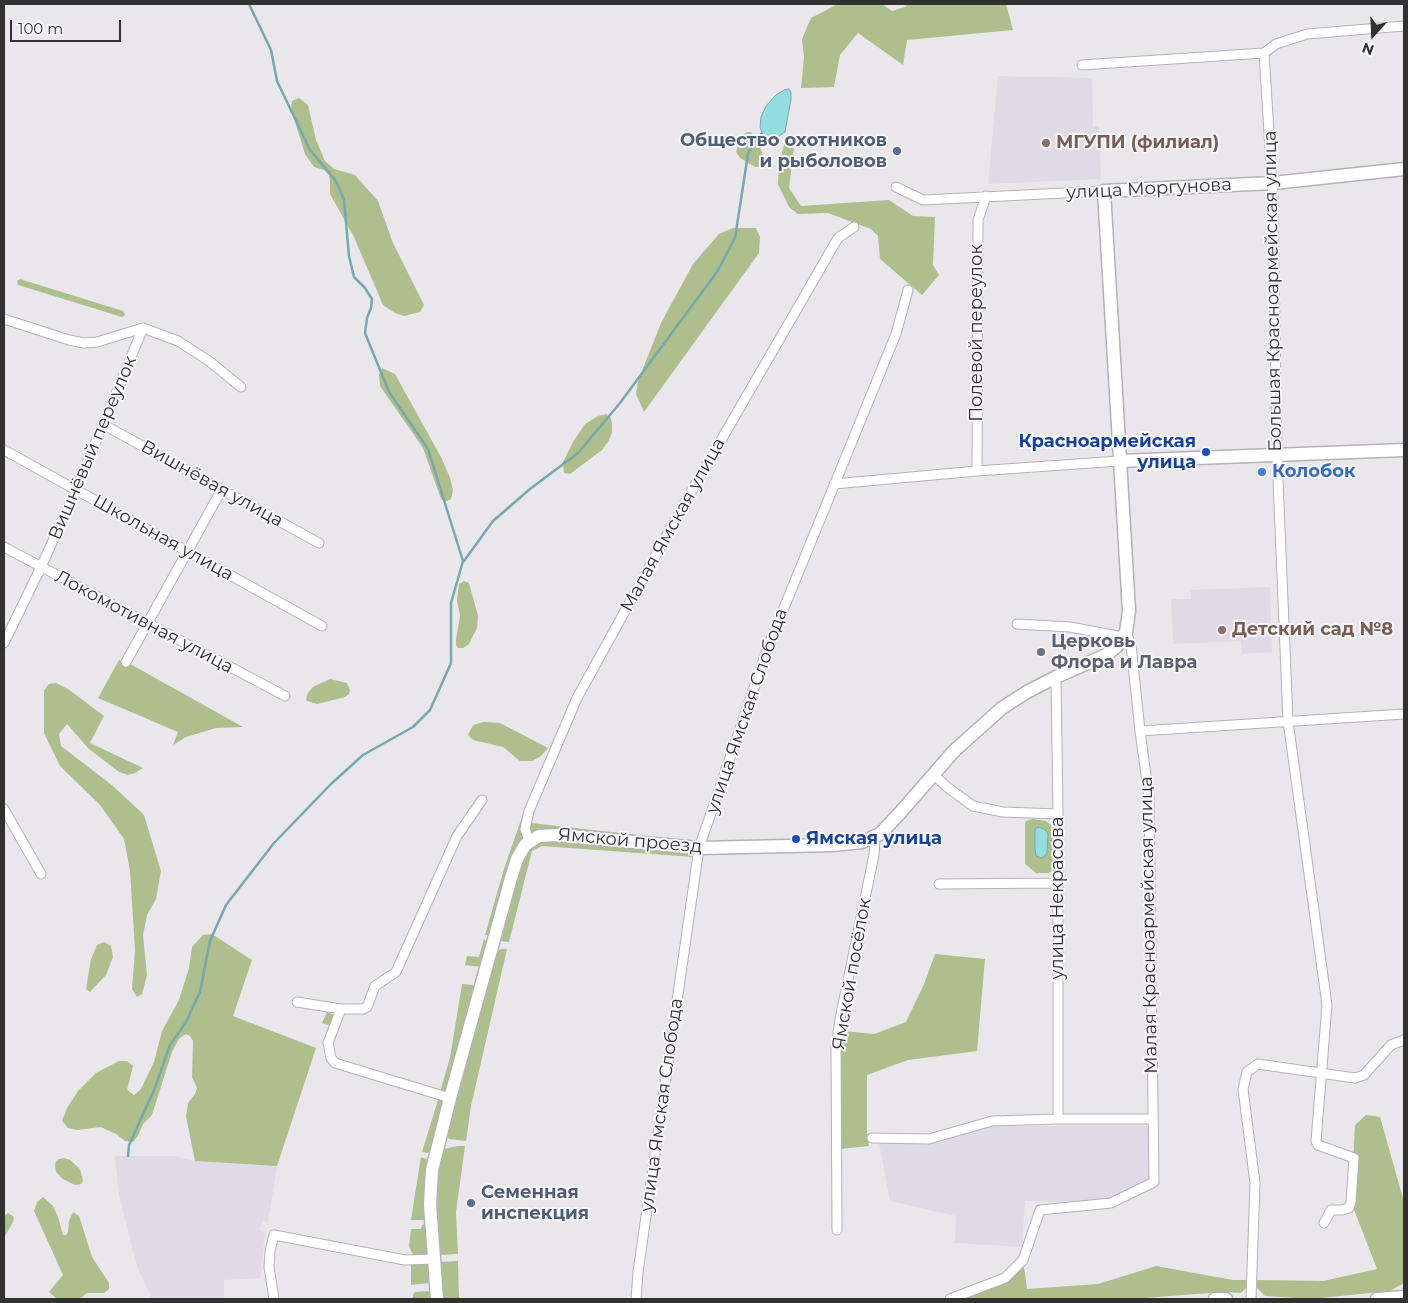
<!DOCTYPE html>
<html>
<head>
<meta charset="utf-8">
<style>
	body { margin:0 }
	#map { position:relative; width:1408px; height:1303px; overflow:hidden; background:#e9e7ec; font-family:Montserrat,sans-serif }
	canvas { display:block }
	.frame { position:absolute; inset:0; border:5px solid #313132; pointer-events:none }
	.north { position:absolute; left:1348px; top:10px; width:50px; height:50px; -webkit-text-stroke:4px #f6f5f9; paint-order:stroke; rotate:200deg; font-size:14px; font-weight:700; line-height:20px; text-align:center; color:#313132 }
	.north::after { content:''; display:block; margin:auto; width:18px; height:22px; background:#313132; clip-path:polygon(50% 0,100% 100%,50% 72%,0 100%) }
	.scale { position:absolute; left:10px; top:20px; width:111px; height:22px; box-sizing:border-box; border:2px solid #313132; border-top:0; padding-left:6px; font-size:15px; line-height:18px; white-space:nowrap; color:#313132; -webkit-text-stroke:4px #f6f5f9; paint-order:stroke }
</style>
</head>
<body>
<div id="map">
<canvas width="1408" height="1303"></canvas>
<div class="frame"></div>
<div class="north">N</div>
<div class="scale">100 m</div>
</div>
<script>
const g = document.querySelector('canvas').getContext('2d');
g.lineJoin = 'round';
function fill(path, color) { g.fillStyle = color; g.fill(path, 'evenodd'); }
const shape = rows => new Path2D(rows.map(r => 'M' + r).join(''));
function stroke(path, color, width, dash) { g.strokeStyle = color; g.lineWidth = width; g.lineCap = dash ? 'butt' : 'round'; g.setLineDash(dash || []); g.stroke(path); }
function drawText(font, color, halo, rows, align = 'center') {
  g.font = font + ' Montserrat,sans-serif'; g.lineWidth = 4; g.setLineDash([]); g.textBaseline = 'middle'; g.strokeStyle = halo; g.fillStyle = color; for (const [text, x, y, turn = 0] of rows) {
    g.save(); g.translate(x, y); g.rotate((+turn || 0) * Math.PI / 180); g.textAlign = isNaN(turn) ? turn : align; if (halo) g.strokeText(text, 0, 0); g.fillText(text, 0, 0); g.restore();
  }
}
const built = shape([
	[998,76,1092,78,1093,126,1099,126,1101,179,988,184],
	[1270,587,1272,652,1242,654,1241,641,1173,644,1171,599,1191,599,1191,590],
	[994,1126,1153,1126,1154,1182,1111,1203,1025,1201,1022,1247,955,1243,956,1216,890,1201,879,1143,930,1143],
	[115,1156,173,1156,195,1161,277,1166,268,1222,263,1220,259,1230,265,1233,260,1278,224,1280,224,1299,152,1299,137,1266,119,1195]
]);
const green = shape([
	[838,4,882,4,892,11,905,7,909,4,1006,4,1013,30,907,40,903,65,858,33,840,55,834,87,801,88,804,57,802,39,811,18],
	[299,98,308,105,316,140,325,161,334,169,355,175,378,201,393,243,424,305,420,312,404,316,395,313,383,305,354,237,330,194,330,181,329,175,324,170,314,167,305,154,291,109,292,101],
	[747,132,751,132,759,144,765,162,761,167,755,167,740,158,736,152,741,136],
	[795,138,789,188,801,206,889,200,913,216,935,217,933,265,939,275,922,295,880,259,878,236,871,229,828,213,798,214,789,207,778,184,779,164,785,142],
	[733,228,756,228,760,237,759,253,644,412,636,394,638,381,661,323,693,264,719,234],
	[20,279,123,311,125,315,122,317,18,285,17,281],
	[382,368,395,374,442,459,450,478,453,490,451,499,445,502,441,499,423,448,380,386,379,374],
	[606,414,611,418,612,425,612,433,608,442,602,450,570,474,564,473,563,462,573,442,585,424,598,416],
	[464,581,469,583,478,616,477,628,469,644,463,648,458,648,456,645,456,639,460,616,457,600,459,584],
	[119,660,132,665,243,727,216,728,186,737,173,745,178,732,98,698],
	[330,679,347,683,350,690,349,694,345,697,317,704,307,701,306,699,308,693,313,687],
	[56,683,68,689,104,716,90,743,143,768,135,773,128,775,119,772,89,749,67,724,59,734,61,746,113,786,144,815,161,871,156,899,147,915,143,935,147,975,142,994,137,997,132,989,135,950,130,871,124,839,100,805,60,766,44,733,44,690,49,684],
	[483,722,500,723,548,748,541,756,532,761,520,761,503,747,473,740,468,735,473,725],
	[523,814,525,816,523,837,513,855,489,935,485,935,504,869],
	[1033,819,1046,821,1051,825,1052,832,1052,869,1051,872,1048,873,1036,873,1025,864,1025,824,1026,821],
	[531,823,691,841,698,839,695,842,555,829,531,832,530,828],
	[545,841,558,841,685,852,691,854,693,857,542,846,532,851,509,942,501,941,523,859,528,850,537,843],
	[212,934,252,960,233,1016,316,1048,277,1166,195,1161,186,1116,188,1103,195,1094,197,1088,192,1077,193,1041,190,1036,186,1034,179,1039,172,1052,152,1115,143,1124,138,1136,133,1142,125,1141,116,1134,101,1127,77,1130,68,1128,62,1121,67,1108,78,1091,96,1073,119,1061,127,1061,133,1066,127,1090,134,1095,141,1089,154,1062,162,1031,179,1000,189,968,192,947,203,935],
	[484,939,487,942,481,967,465,965,467,956,479,957],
	[104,942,111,946,113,957,106,975,90,992,86,989,91,959,97,945],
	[501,949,507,949,471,1106,466,1141,449,1139,446,1135,496,952],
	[935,954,985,959,977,1051,908,1060,867,1075,867,1131,869,1146,841,1149,841,1048,843,1031,874,1034,906,1022,924,984],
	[462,984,472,985,474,987,445,1093,440,1092,450,1058],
	[327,1012,334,1015,330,1026,322,1023],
	[439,1097,444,1100,430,1151,427,1153,422,1152],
	[1366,1115,1380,1117,1404,1202,1404,1283,1390,1291,1311,1299,1265,1296,1257,1288,1257,1280,1323,1281,1377,1269,1351,1202,1355,1125],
	[458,1146,465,1146,456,1212,458,1254,440,1255,437,1191,438,1171,443,1149],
	[421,1157,428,1160,426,1220,411,1220],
	[64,1158,70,1160,80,1169,83,1181,81,1184,75,1185,63,1179,56,1172,55,1166,56,1161,59,1159],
	[43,1197,53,1206,58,1217,63,1235,66,1235,68,1232,69,1221,73,1212,79,1216,92,1257,109,1283,109,1289,104,1293,87,1293,80,1299,57,1299,49,1292,63,1275,34,1211,37,1202],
	[8,1213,14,1217,13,1222,4,1238,4,1216],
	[426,1224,427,1253,424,1256,414,1255,412,1253,409,1246,411,1229,421,1229,422,1225],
	[458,1261,459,1299,443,1299,440,1262],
	[411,1263,426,1263,428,1264,429,1283,411,1285],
	[1156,1266,1233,1280,1246,1280,1246,1288,1241,1293,1222,1292,1132,1299,960,1299,1005,1283,1024,1267,1027,1289,1098,1284],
	[428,1291,431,1294,431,1299,413,1299,413,1295,415,1292]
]);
const water = shape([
	[789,89,791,92,791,99,785,132,776,138,766,137,762,133,760,127,761,117,766,106,776,95,784,90,789,89],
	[1038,827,1044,829,1048,833,1047,853,1042,858,1036,856,1035,850,1035,829,1038,827]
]);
const stream = shape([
	[464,561,493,521,530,489,578,453,620,403,717,272,735,238,748,154,754,142,762,133],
	[128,1156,129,1145,154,1090,170,1045,186,1022,200,992,210,941,226,905,274,843,331,784,363,755,413,727,430,710,451,663,451,603,463,561,428,449,389,392,365,333,367,318,371,308,372,299,365,288,354,277,349,256,344,200,336,181,310,150,277,81,271,50,249,4]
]);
const street = shape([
	[1264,53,1273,196,1277,456,1288,721,1327,1005,1316,1141,1318,1145,1354,1158,1351,1202,1349,1208,1342,1210,1331,1210,1324,1223],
	[1082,65,1264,53,1276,44,1307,34,1404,26],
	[896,187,923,200,1104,191],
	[4,319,69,340,84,343,97,342,143,328,178,341,209,361,241,387],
	[104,425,319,543],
	[4,450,322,626],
	[977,471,978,220,986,196],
	[834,484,977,471,1119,461],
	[4,547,285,696],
	[1017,624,1070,627,1123,637],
	[4,643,41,567,76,490,143,328],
	[126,662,222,489],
	[1056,677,1058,814,1058,1119],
	[1140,731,1404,714],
	[934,775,947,787,973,806,1003,812,1058,814],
	[4,809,41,874],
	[529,841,525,829,529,811,577,698,683,506,838,238,854,227],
	[939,884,1058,883],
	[297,1002,341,1009,363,1009,367,1007,375,986,396,972,457,836,482,800],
	[341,1009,328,1043,331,1058,335,1063,450,1098],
	[872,1138,929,1139,992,1121,1058,1119,1153,1119],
	[837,1230,836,1046,841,1014,874,855,875,838],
	[274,1299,269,1267,270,1251,274,1235,405,1260,434,1259],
	[636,1299,638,1272,699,848,768,647,896,334,908,290],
	[950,1299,1005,1278,1023,1260,1040,1210,1111,1203,1154,1182,1149,797,1140,731,1131,645,1126,632],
	[1251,1299,1255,1183,1243,1089,1247,1072,1258,1064,1355,1078,1364,1075,1391,1045,1404,1040]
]);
const secondary = shape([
	[1119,461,1404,450],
	[437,1299,430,1204,432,1170,450,1098,511,878,517,859,525,845,539,836,557,835,699,848,833,845,862,842,880,834,899,814,954,751,1002,708,1027,692,1056,677,1106,655,1116,647,1126,632,1129,611,1104,191,1273,183,1404,169],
	[1215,1299,1226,1299],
	[1377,1299,1404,1297]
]);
const markers = [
	[1046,143,5,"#8d6e63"],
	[897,151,5,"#5c6f8a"],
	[1206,452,5,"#1a4fb4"],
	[1262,472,5,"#3f7fe0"],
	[1222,630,5,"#8d6e63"],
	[1041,652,5,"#6b7280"],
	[796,839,5,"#1a4fb4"],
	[471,1203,5,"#5c6f8a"]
];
const serviceNames = [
	["Общество охотников",887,141],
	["и рыболовов",887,162],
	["Семенная",481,1193,"left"],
	["инспекция",481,1214,"left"]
];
const educationNames = [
	["МГУПИ (филиал)",1056,143],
	["Детский сад №8",1232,630]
];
const streetNames = [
	["улица Моргунова",1149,189,-3],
	["Большая Красноармейская улица",1273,291,-91],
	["Полевой переулок",977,333,-90],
	["Вишнёвый переулок",93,448,-67],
	["Вишнёвая улица",212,484,29],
	["Малая Ямская улица",673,525,-61],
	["Школьная улица",163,538,29],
	["Локомотивная улица",144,622,28],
	["улица Ямская Слобода",747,711,-71],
	["Ямской проезд",630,841,5],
	["улица Некрасова",1058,898,-90],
	["Малая Красноармейская улица",1149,925,-91],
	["Ямской посёлок",852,974,-80],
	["улица Ямская Слобода",662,1105,-82]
];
const transitNames = [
	["Красноармейская",1196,442],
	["улица",1196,463],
	["Ямская улица",806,839,"left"]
];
const shopNames = [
	["Колобок",1272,472]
];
const worshipNames = [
	["Церковь",1051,642],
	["Флора и Лавра",1051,663]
];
fill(built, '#dfdae6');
fill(green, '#aebe8c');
fill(water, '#93dce0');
stroke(water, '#76a9ac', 1);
stroke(stream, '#76a9ac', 2.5);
stroke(street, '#b4b2b7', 11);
stroke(secondary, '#b4b2b7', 15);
stroke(street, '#fff', 9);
stroke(secondary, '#fff', 12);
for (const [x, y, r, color] of markers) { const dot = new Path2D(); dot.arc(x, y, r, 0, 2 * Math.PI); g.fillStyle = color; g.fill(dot); stroke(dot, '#f6f5f9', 2); }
drawText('bold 18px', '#4e5e75', '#f6f5f9', serviceNames, 'right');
drawText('bold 18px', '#785e54', '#f6f5f9', educationNames, 'left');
drawText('18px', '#313132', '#f6f5f9', streetNames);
drawText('bold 18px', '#164399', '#f6f5f9', transitNames, 'right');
drawText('bold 18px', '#366cbe', '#f6f5f9', shopNames, 'left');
drawText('bold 18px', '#5b616d', '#f6f5f9', worshipNames, 'left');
</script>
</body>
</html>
